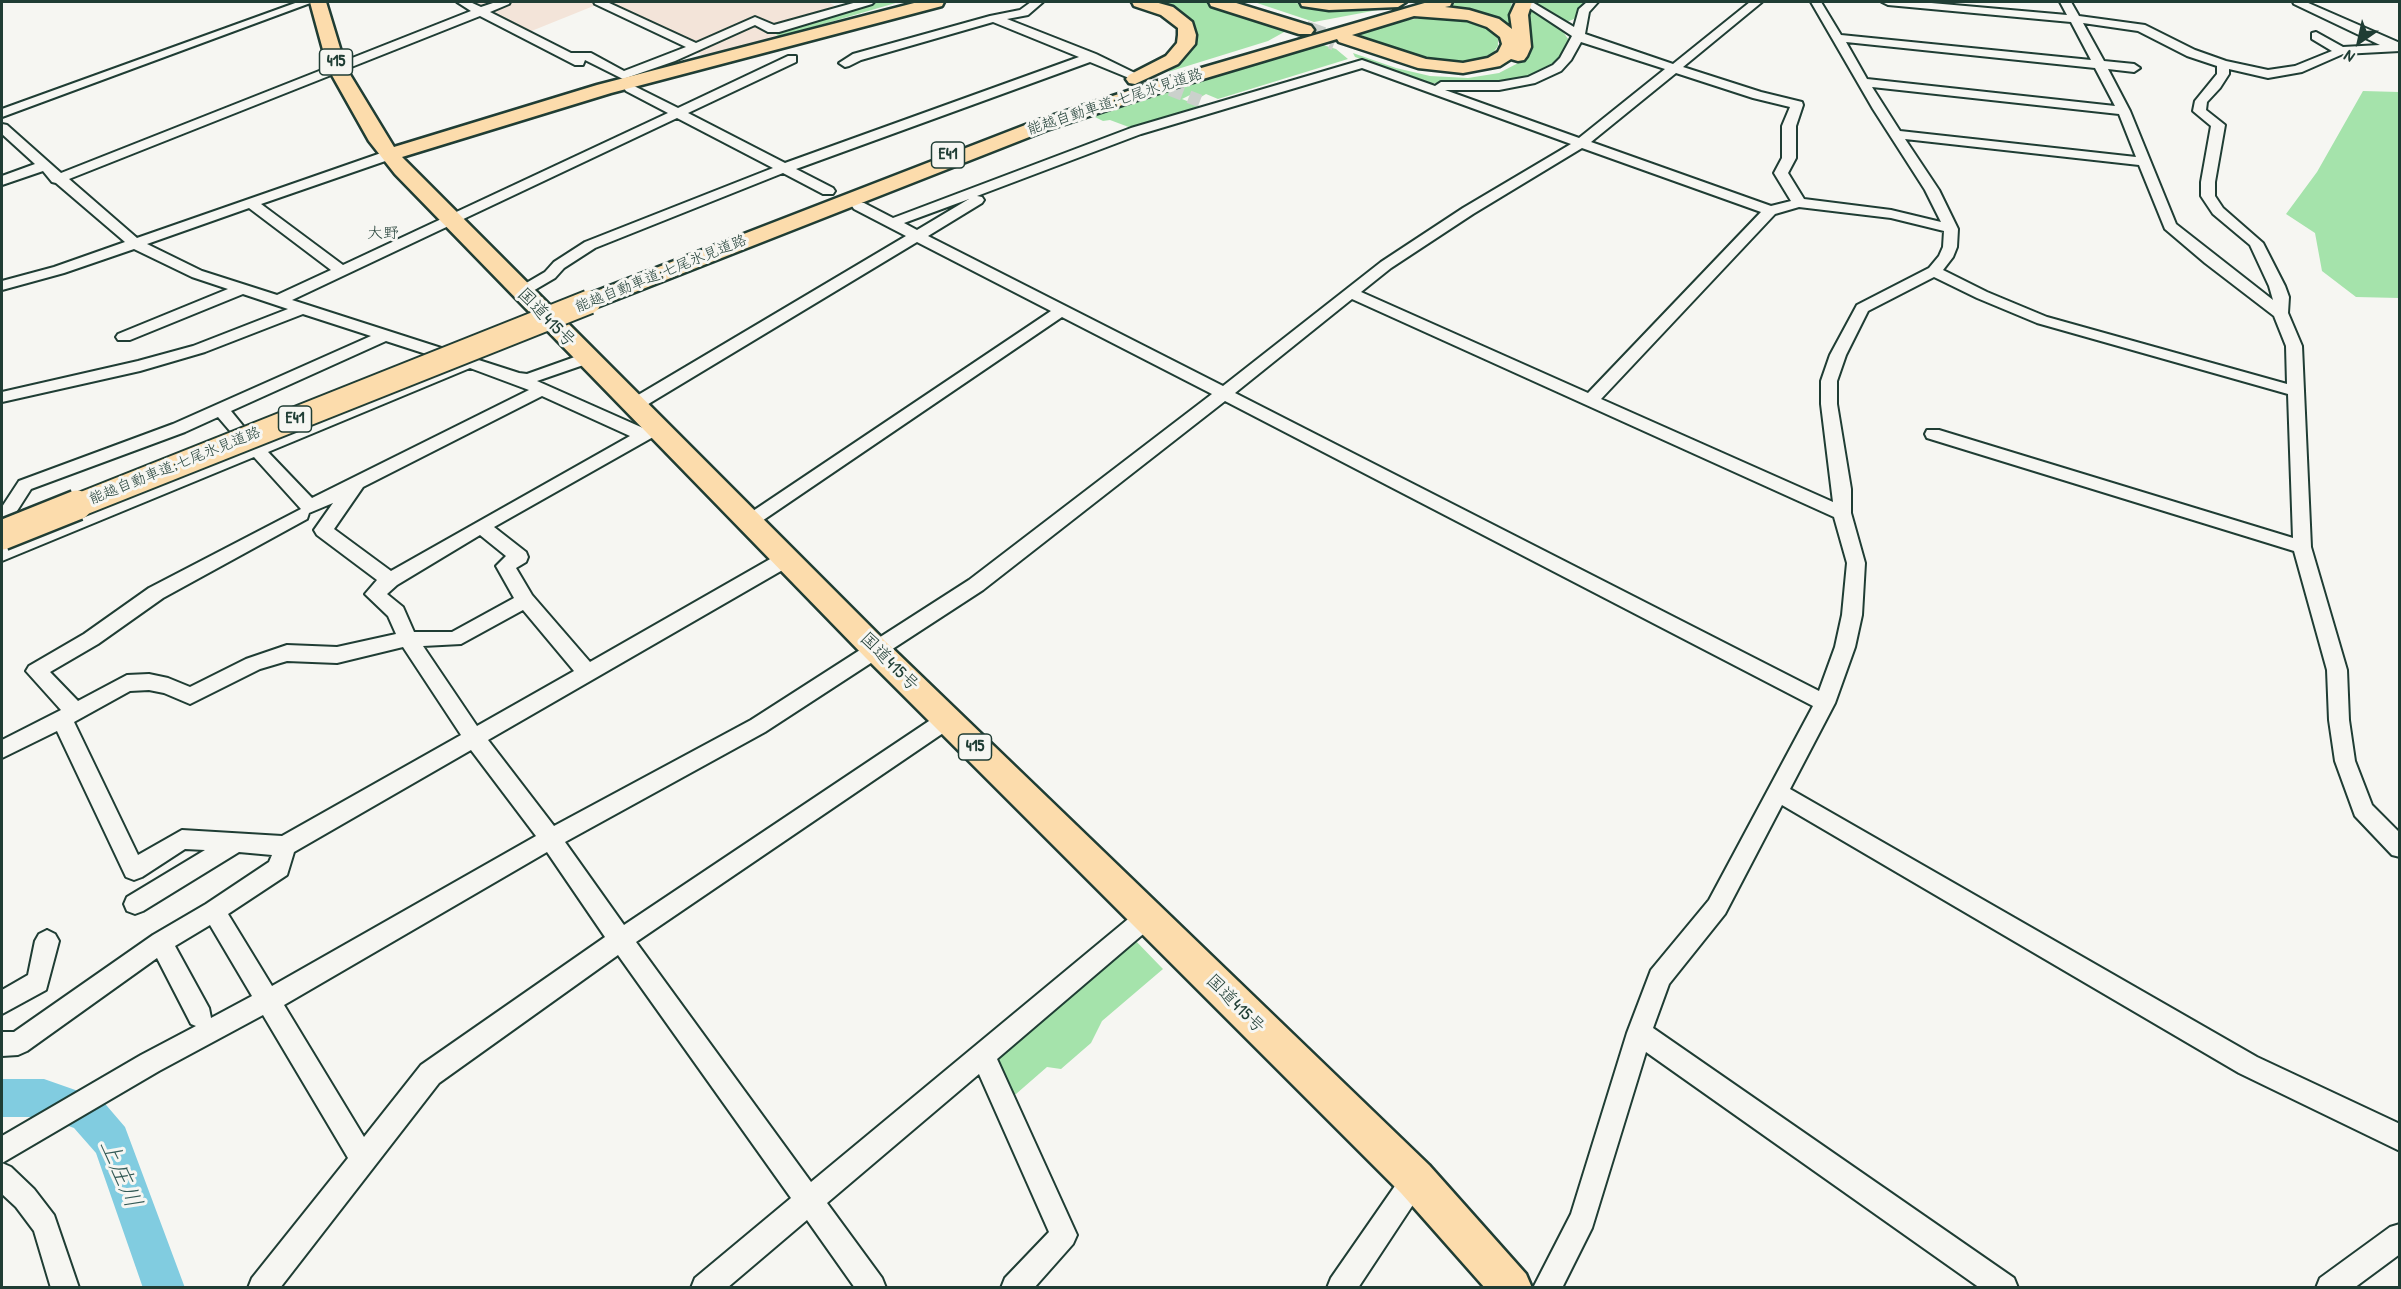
<!DOCTYPE html>
<html>
<head>
<meta charset="utf-8">
<style>
	body { margin:0 }
	#map { position:relative; width:2401px; height:1289px; overflow:hidden; background:#f6f6f2; font-family:"Patrick Hand",sans-serif }
	canvas { display:block }
	.frame { position:absolute; inset:0; border:3px solid #1f3d34; pointer-events:none }
	.north { position:absolute; left:2329px; top:12px; width:60px; height:60px; -webkit-text-stroke:4px #f6f6f2; paint-order:stroke; rotate:214deg; font-size:16px; font-weight:700; line-height:24px; text-align:center; color:#1f3d34 }
	.north::after { content:''; display:block; margin:auto; width:21px; height:27px; background:#1f3d34; clip-path:polygon(50% 0,100% 100%,50% 72%,0 100%) }
</style>
</head>
<body>
<div id="map">
<canvas width="2401" height="1289"></canvas>
<div class="frame"></div>
<div class="north">N</div>
</div>
<script>
const g = document.querySelector('canvas').getContext('2d');
g.lineJoin = 'round';
function fill(path, color) { g.fillStyle = color; g.fill(path, 'evenodd'); }
const shape = rows => new Path2D(rows.map(r => 'M' + r).join(''));
function stroke(path, color, width, dash) { g.strokeStyle = color; g.lineWidth = width; g.lineCap = dash ? 'butt' : 'round'; g.setLineDash(dash || []); g.stroke(path); }
function drawText(font, color, halo, rows, align = 'center') {
  g.font = font + ' "Patrick Hand","Klee One",sans-serif'; g.lineWidth = 6; g.setLineDash([]); g.textBaseline = 'middle'; g.strokeStyle = halo; g.fillStyle = color; for (const [text, x, y, turn = 0] of rows) {
    g.save(); g.translate(x, y); g.rotate((+turn || 0) * Math.PI / 180); g.textAlign = isNaN(turn) ? turn : align; if (halo) g.strokeText(text, 0, 0); g.fillText(text, 0, 0); g.restore();
  }
}
const built = shape([
	[469,2,828,2,844,11,774,33,779,37,706,57,596,5,529,32]
]);
const green = shape([
	[876,2,899,2,779,37,774,32],
	[1159,2,1209,3,1246,14,1286,31,1268,41,1168,72,1183,61,1192,49,1196,31,1179,11],
	[1254,2,1286,2,1357,10,1383,9,1314,22],
	[1460,2,1512,2,1510,13,1514,34,1491,17,1474,11,1439,7],
	[1534,2,1584,2,1574,19,1569,21,1561,20],
	[1528,7,1560,28,1569,40,1563,55,1556,63,1537,75,1521,79,1492,83,1428,83,1355,57,1353,53,1396,68,1430,76,1468,78,1499,73,1522,61,1528,53],
	[1434,16,1466,19,1483,24,1498,38,1498,46,1493,53,1476,61,1462,63,1434,62,1350,35,1396,22],
	[1320,44,1336,49,1348,59,1218,99,1206,94,1201,97,1192,94,1182,99,1202,107,1134,129,1110,120,1103,121,1091,115,1172,88],
	[2363,91,2399,92,2399,298,2356,297,2322,271,2315,233,2286,214,2317,172],
	[1131,936,1163,969,1102,1021,1091,1043,1061,1069,1047,1067,1016,1094,1005,1094,987,1057]
]);
const river = shape([
	[2,1079,44,1079,101,1099,125,1127,185,1288,143,1288,96,1153,74,1128,44,1117,2,1117,2,1079]
]);
const minorTunnel = shape([
	[1133,75,1200,101]
]);
const highwayTunnel = shape([
	[1305,30,1335,41]
]);
const minor = shape([
	[298,2,313,2,2,117,2,109,298,2],
	[457,2,470,2,481,7,496,2,510,2,509,4,490,12,571,53,591,53,624,71,686,47,595,4,594,2,607,2,696,43,755,17,774,25,857,2,874,2,872,4,779,32,768,32,755,25,675,61,623,79,585,60,583,65,575,65,480,16,69,179,137,238,384,152,394,152,396,155,394,158,261,204,343,265,668,113,626,91,624,88,626,85,630,84,678,108,788,56,796,56,796,62,688,113,785,163,1079,57,993,22,861,60,849,66,845,67,839,63,853,54,990,16,1020,10,1031,2,1043,2,1028,15,1007,19,1096,54,1139,75,1133,79,1129,78,1090,62,796,169,833,188,835,191,833,194,823,194,783,173,595,248,564,268,555,278,526,295,516,295,513,292,516,289,545,272,554,262,585,242,773,168,677,118,292,300,519,373,527,374,586,353,592,354,594,358,592,362,537,381,643,428,656,422,662,424,664,428,662,432,494,527,526,552,528,557,526,562,516,568,532,595,590,662,779,554,786,552,793,554,795,559,793,564,488,740,554,826,751,720,969,580,1212,394,1062,317,756,525,750,527,744,525,741,521,744,517,1051,311,917,242,640,409,628,409,626,405,628,401,906,236,854,209,852,206,854,203,864,203,893,218,1131,128,1362,60,1435,86,1441,82,1499,82,1528,77,1553,65,1560,58,1572,36,1528,7,1526,5,1532,2,1574,27,1579,9,1587,2,1598,2,1589,12,1585,34,1673,64,1750,2,1762,2,1683,67,1761,92,1802,102,1803,105,1796,126,1796,158,1788,173,1804,199,1891,210,1941,222,1925,190,1873,109,1811,2,1821,2,1841,35,2091,60,2071,22,1888,5,1882,2,1920,2,2067,15,2060,2,2071,2,2079,16,2145,25,2195,50,2226,61,2268,70,2295,66,2332,51,2312,39,2312,33,2316,32,2343,47,2380,45,2294,4,2293,2,2306,2,2400,43,2400,51,2343,54,2302,72,2268,78,2229,69,2229,74,2220,88,2207,102,2206,110,2225,125,2215,182,2215,196,2223,208,2263,243,2285,286,2289,297,2288,313,2302,346,2311,547,2347,670,2349,720,2355,761,2372,805,2400,833,2400,857,2392,855,2355,816,2335,761,2329,720,2327,670,2294,551,1927,438,1925,434,1927,430,1939,430,2293,538,2288,394,2037,323,1977,298,1934,277,1868,311,1846,355,1837,381,1837,404,1851,489,1851,513,1865,563,1862,615,1855,647,1835,703,1790,789,2257,1057,2400,1124,2400,1151,2239,1073,1782,805,1725,914,1669,984,1653,1028,2014,1278,2018,1288,1980,1288,1646,1052,1592,1228,1562,1288,1533,1288,1571,1214,1627,1033,1651,970,1709,900,1813,706,1225,401,983,590,765,732,565,842,624,925,941,713,948,711,955,713,958,719,955,725,636,942,811,1182,1139,910,1147,907,1155,910,1158,917,1155,924,997,1059,1077,1235,1073,1244,1034,1288,1001,1288,1005,1278,1049,1232,979,1074,827,1203,882,1278,886,1288,855,1288,807,1220,727,1288,691,1288,695,1278,791,1198,618,955,439,1083,280,1288,248,1288,252,1278,348,1158,263,1015,159,1071,2,1163,2,1136,141,1055,196,1026,191,1024,157,958,27,1051,18,1055,2,1056,2,1032,14,1032,153,935,206,904,269,862,272,855,239,852,143,911,135,914,127,911,124,904,127,897,205,850,185,849,142,877,134,880,126,877,57,731,2,758,2,740,61,710,26,671,29,666,84,634,149,588,301,509,254,457,2,561,2,547,245,448,241,442,243,438,249,436,259,442,454,363,386,341,231,411,244,427,242,431,230,431,218,417,185,432,31,489,8,525,2,527,2,507,19,481,173,424,371,336,303,314,205,352,140,371,2,402,2,392,138,361,193,346,288,309,243,294,130,340,118,340,116,337,118,334,228,289,192,277,134,249,64,273,2,290,2,281,54,267,125,242,56,183,52,182,43,171,2,185,2,176,35,164,2,134,2,124,7,125,61,173,471,11,457,2],
	[2083,23,2138,31,2187,56,2217,66,2217,74,2195,101,2193,111,2211,126,2201,182,2201,196,2213,214,2250,245,2269,286,2273,300,2176,224,2130,111,2108,69,2134,72,2140,68,2134,64,2104,61,2083,23],
	[1581,42,1665,69,1579,138,1445,90,1499,90,1535,83,1561,71,1571,60,1581,42],
	[1846,42,2095,68,2115,106,1867,79,1846,42],
	[1362,68,1571,144,1463,208,1381,262,1223,386,928,236,982,203,984,200,982,197,977,196,1141,134,1362,68],
	[1676,73,1753,98,1790,107,1782,126,1782,158,1774,173,1791,201,1771,206,1591,142,1676,73],
	[1872,87,2119,114,2136,157,1900,131,1872,87],
	[1905,139,2139,165,2165,229,2205,263,2274,316,2286,346,2287,384,2047,317,1987,292,1943,270,1953,257,1957,247,1958,229,1939,190,1905,139],
	[1582,148,1761,212,1588,393,1361,292,1391,268,1473,214,1582,148],
	[969,199,917,230,904,223,969,199],
	[1799,207,1891,218,1944,231,1943,247,1939,256,1929,268,1857,305,1830,355,1821,381,1821,404,1833,502,1601,399,1775,214,1799,207],
	[249,208,331,270,277,295,202,271,147,244,249,208],
	[1352,299,1834,517,1847,563,1842,615,1835,647,1819,691,1235,393,1352,299],
	[470,368,529,390,312,498,268,452,470,368],
	[542,396,630,436,391,571,334,529,363,487,542,396],
	[333,503,314,530,317,535,377,580,365,594,388,616,396,634,337,647,287,645,246,659,190,687,168,678,149,674,127,675,78,701,50,672,98,644,163,598,307,519,309,513,333,503],
	[480,535,506,556,496,566,514,598,452,632,414,632,403,607,387,594,397,585,480,535],
	[523,610,574,671,477,726,423,646,461,644,523,610],
	[403,647,461,735,282,836,182,830,138,855,74,722,130,691,149,690,164,693,190,704,260,669,287,661,337,663,403,647],
	[471,750,536,836,272,986,228,914,287,875,294,852,471,750],
	[547,852,605,937,421,1065,364,1137,284,1005,547,852],
	[210,925,252,996,211,1018,209,1008,175,946,210,925],
	[47,930,55,934,59,941,46,990,2,1014,2,990,28,975,35,941,39,934,47,930],
	[2,1163,11,1167,34,1189,54,1215,79,1288,51,1288,34,1231,16,1207,2,1194,2,1163],
	[1415,1166,1424,1170,1428,1179,1424,1188,1358,1288,1327,1288,1331,1278,1406,1170,1415,1166],
	[2400,1224,2400,1254,2354,1288,2316,1288,2320,1278,2390,1227,2400,1224]
]);
const highway = shape([
	[310,2,326,2,346,68,394,147,597,85,918,2,944,2,942,6,611,93,402,157,886,642,1429,1165,1526,1274,1532,1288,1485,1288,1401,1193,866,658,395,174,369,141,328,68,310,2],
	[1132,2,1155,2,1173,7,1192,22,1196,35,1195,44,1178,64,1135,84,1129,83,1126,79,1129,75,1166,56,1177,43,1178,35,1178,28,1161,15,1134,6,1132,2],
	[1209,2,1233,2,1311,26,1314,30,1311,34,1299,34,1211,6,1209,2],
	[1300,2,1406,2,1398,7,1329,10,1302,6,1300,2],
	[1428,2,1452,2,1450,6,1445,7,1469,10,1499,19,1512,29,1510,15,1516,2,1532,2,1528,15,1531,47,1527,56,1524,60,1518,61,1511,59,1500,66,1463,73,1418,68,1339,42,1337,39,1186,84,1047,130,597,307,589,309,581,307,578,302,581,297,1033,122,1174,76,1428,2],
	[1414,16,1467,20,1487,27,1500,37,1502,44,1498,52,1488,58,1463,63,1426,59,1352,35,1414,16]
]);
const highwayBridgeFar1 = shape([
	[74,507,589,302]
]);
const highwayBridge = shape([
	[2,535,77,505]
]);
const farStreetnames = [
	["能越自動車道;七尾氷見道路",1115,102,-18],
	["能越自動車道;七尾氷見道路",661,274,-22],
	["能越自動車道;七尾氷見道路",175,466,-22]
];
const shields = [
	[336,62,33],
	[948,155,33],
	[295,419,33],
	[975,747,33]
];
const shieldNames = [
	["415",336,62],
	["E41",948,155],
	["E41",295,419],
	["415",975,747]
];
const farNeighbourhoodnames = [
	["大野",383,234]
];
const streetNames = [
	["国道415号",546,318,46],
	["国道415号",889,662,45],
	["国道415号",1235,1004,45]
];
const nearWaternames = [
	["上庄川",120,1174,67]
];
fill(built, '#f3e4d9');
fill(green, '#a5e3ab');
fill(river, '#81cce0');
stroke(minorTunnel, '#cbd1cc', 13, [13, 7]);
stroke(highwayTunnel, '#cbd1cc', 19, [19, 9]);
stroke(minor, '#1f3d34', 4);
stroke(highway, '#1f3d34', 5);
fill(minor, '#f6f6f2');
fill(highway, '#fcdcac');
stroke(highwayBridgeFar1, '#1f3d34', 27, []);
stroke(highwayBridge, '#1f3d34', 34, []);
stroke(highwayBridgeFar1, '#fcdcac', 23);
stroke(highwayBridge, '#fcdcac', 29);
drawText('15px', '#1f3d34', '#f6f6f2', farStreetnames);
for (const [x, y, w] of shields) { const box = new Path2D(); box.roundRect(x - w / 2, y - 13, w, 26, 4.5); g.fillStyle = '#f6f6f2'; g.fill(box); stroke(box, '#1f3d34', 1.5); }
drawText('bold 16px', '#1f3d34', null, shieldNames);
drawText('16px', '#1f3d34', '#f6f6f2', farNeighbourhoodnames);
drawText('18px', '#1f3d34', '#f6f6f2', streetNames);
drawText('italic 24px', '#335a56', '#f6f6f2', nearWaternames);
</script>
</body>
</html>
